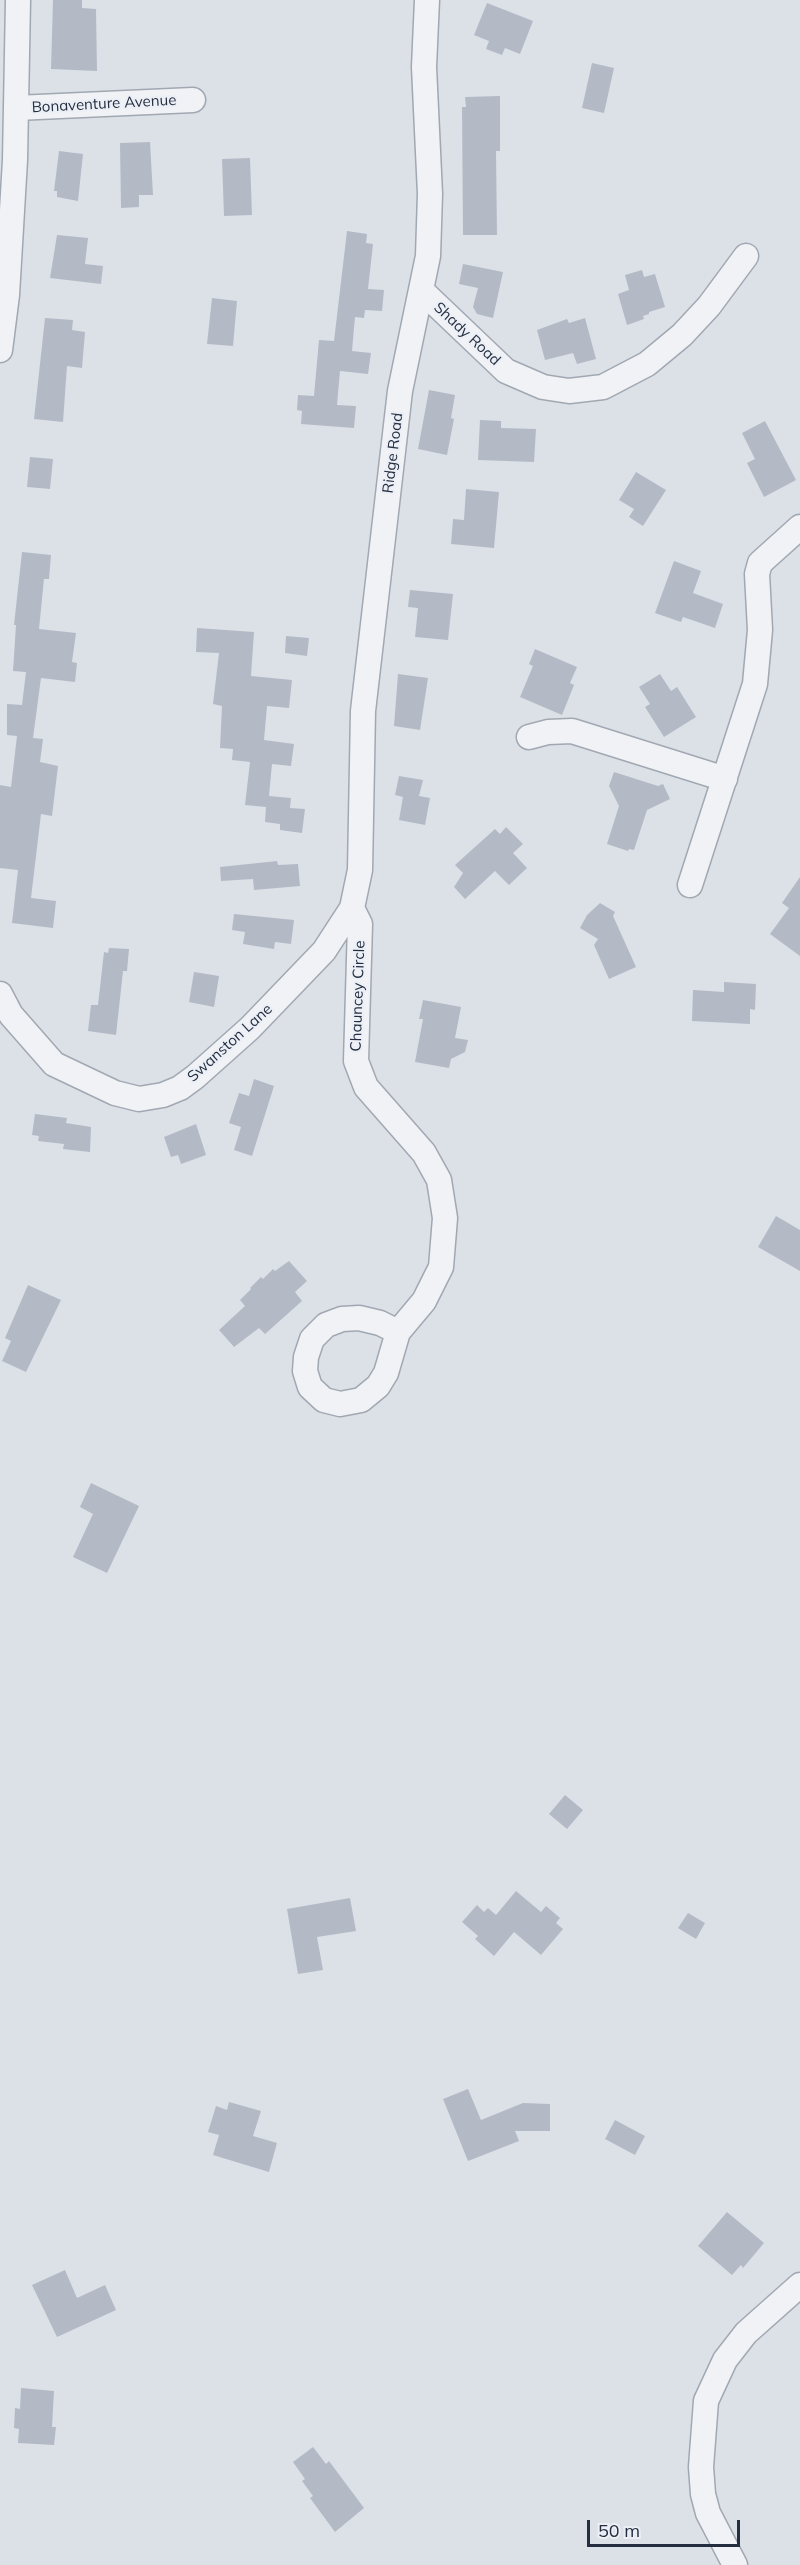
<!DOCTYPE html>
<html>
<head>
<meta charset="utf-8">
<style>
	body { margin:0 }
	#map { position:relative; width:800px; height:2565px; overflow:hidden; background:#dce1e8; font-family:Mulish,sans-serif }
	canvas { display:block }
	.scale { position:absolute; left:587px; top:2520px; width:153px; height:27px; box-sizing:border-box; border:3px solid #242e40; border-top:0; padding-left:8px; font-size:18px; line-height:21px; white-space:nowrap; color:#242e40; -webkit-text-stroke:4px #ecf0f6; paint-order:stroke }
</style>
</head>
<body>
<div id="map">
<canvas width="800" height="2565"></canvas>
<div class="scale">50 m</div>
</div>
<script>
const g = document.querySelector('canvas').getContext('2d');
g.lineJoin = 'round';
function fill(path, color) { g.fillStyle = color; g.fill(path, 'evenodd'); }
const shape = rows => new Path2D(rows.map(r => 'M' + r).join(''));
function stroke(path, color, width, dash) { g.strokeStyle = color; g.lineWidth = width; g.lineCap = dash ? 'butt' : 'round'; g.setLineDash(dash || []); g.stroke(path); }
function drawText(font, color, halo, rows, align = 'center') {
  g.font = font + ' Mulish,sans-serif'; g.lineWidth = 4.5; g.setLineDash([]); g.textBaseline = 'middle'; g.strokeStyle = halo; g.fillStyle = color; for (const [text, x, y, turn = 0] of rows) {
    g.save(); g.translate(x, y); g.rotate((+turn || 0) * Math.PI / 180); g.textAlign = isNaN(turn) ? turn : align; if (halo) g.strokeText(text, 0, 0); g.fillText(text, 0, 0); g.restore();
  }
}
const building = shape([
	[53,0,82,0,82,8,96,9,97,71,51,69],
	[487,3,533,21,520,54,505,48,502,55,486,49,489,41,474,35],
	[592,63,614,68,604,113,582,108],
	[500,96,500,151,496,151,497,235,463,235,462,107,466,107,465,97],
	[150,142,153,195,139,195,139,207,121,208,120,143],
	[59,151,83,154,78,201,57,197,57,191,54,191],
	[250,158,252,215,224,216,222,159],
	[347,231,367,234,366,243,373,244,368,289,384,290,382,311,365,310,364,318,355,317,352,351,371,353,368,374,340,371,337,405,356,406,354,428,301,424,302,411,297,410,298,395,314,396,319,340,334,341],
	[57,235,88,238,85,264,103,266,101,284,50,278],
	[463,264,503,272,493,318,477,314,473,307,478,288,459,284],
	[642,270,644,277,655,274,665,307,649,312,649,314,643,316,644,319,627,325,618,294,629,290,625,275],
	[212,298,237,301,233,346,207,344],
	[45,318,73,320,72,330,85,332,82,368,67,366,63,422,34,419],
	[585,318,596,359,577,364,573,353,545,360,537,330,567,319,569,323],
	[429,390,455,395,451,418,454,419,447,455,418,449],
	[480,420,501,421,501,428,536,429,534,462,478,460],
	[765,421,796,480,764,497,747,463,755,459,742,433],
	[30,457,53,459,50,489,27,487],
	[636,472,666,490,643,526,629,517,634,509,619,500],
	[466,489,499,492,494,548,451,544,453,519,464,520],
	[22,552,51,555,49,579,44,579,39,629,76,633,72,662,77,663,75,682,41,678,33,738,43,739,40,762,58,766,52,816,41,814,31,898,56,901,53,928,12,923,18,870,0,868,0,785,11,787,17,736,7,735,7,704,22,705,26,672,13,671,16,625,14,625],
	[674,561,701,571,693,593,723,604,715,628,683,617,681,622,655,613],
	[410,590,453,594,448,640,415,637,418,608,408,607],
	[197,628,254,632,251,676,292,680,289,708,267,706,264,740,294,744,291,766,272,764,269,796,291,798,290,808,305,809,302,833,280,830,280,824,265,822,266,807,245,805,250,762,232,760,233,749,220,748,222,706,213,704,219,653,196,652],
	[286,636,309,638,307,656,285,653],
	[535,649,577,667,570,683,574,685,562,715,520,697,533,666,529,664],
	[398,674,428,678,420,730,394,726],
	[660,674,671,691,677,687,696,717,664,737,645,707,650,704,639,687],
	[614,772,658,786,663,784,670,799,647,810,634,850,629,849,628,851,607,844,619,806,609,786],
	[399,776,423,780,419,796,430,798,425,825,399,820,403,797,395,795],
	[506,827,523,844,513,853,527,868,509,885,495,871,465,899,454,887,463,873,455,865,495,829,500,834],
	[277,861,278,865,298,864,300,886,254,890,253,879,221,881,220,867],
	[800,877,800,956,770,934,789,908,782,903],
	[600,903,615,912,613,916,636,967,609,979,594,945,598,939,580,928,587,915],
	[234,914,294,920,291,944,275,942,274,949,243,944,245,932,232,930],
	[109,948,129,949,127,971,123,971,116,1035,88,1031,91,1005,98,1005,104,952,108,953],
	[194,972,219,976,214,1007,189,1002],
	[724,982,756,984,755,1010,750,1009,750,1024,692,1021,693,990,724,992],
	[423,1000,461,1007,455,1038,468,1040,465,1052,451,1059,449,1068,415,1062,423,1019,419,1019],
	[254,1079,274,1086,252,1156,234,1150,241,1127,229,1123,239,1093,249,1096],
	[35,1114,67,1118,66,1123,91,1127,90,1152,63,1149,64,1144,38,1141,39,1136,32,1135],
	[196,1124,206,1155,181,1164,178,1155,171,1157,164,1137],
	[776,1216,800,1230,800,1271,758,1247],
	[289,1261,307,1281,295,1292,302,1301,265,1334,259,1328,234,1347,219,1330,245,1306,240,1300,251,1289,250,1288,261,1277,263,1279,273,1269,275,1271],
	[28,1285,61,1300,26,1372,2,1361,11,1341,5,1338],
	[91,1483,139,1506,107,1573,73,1557,93,1514,80,1507],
	[565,1795,583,1810,567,1829,549,1814],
	[516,1891,541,1912,546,1906,560,1918,556,1923,563,1929,541,1955,514,1932,494,1956,475,1939,478,1936,462,1922,477,1905,484,1912,488,1908,496,1915],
	[350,1898,356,1931,317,1937,323,1970,298,1974,287,1909],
	[688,1913,705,1923,696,1939,678,1928],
	[468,2089,481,2120,523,2103,550,2104,550,2131,515,2131,519,2141,468,2161,443,2099],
	[229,2102,261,2111,253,2136,277,2143,269,2172,213,2155,219,2135,208,2132,216,2106,227,2110],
	[615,2120,645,2136,635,2155,605,2139],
	[727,2212,764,2243,743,2268,741,2265,732,2275,698,2246],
	[65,2270,77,2298,105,2285,116,2310,57,2337,32,2285],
	[21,2388,54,2391,52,2427,56,2427,54,2445,18,2443,19,2429,14,2428,15,2408,20,2409],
	[313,2447,326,2464,329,2461,364,2508,335,2532,310,2498,313,2496,302,2481,305,2479,293,2462]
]);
const minor = shape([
	[16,108,193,100],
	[422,291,506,371,543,387,569,391,603,387,647,364,682,335,709,306,746,256],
	[0,350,7,295,15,160,18,0],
	[529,737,548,732,572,731,725,779],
	[690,885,755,684,760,630,757,574,760,563,800,527],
	[352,908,360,924,356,1061,366,1087,424,1153,439,1180,445,1218,441,1267,424,1301,398,1332,380,1323,359,1318,342,1319,326,1325,312,1339,306,1357,305,1371,310,1387,324,1400,340,1404,361,1400,378,1386,386,1373,398,1332],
	[0,994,11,1015,54,1064,115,1093,139,1099,163,1095,180,1088,195,1077,250,1028,324,951,352,908,360,870,363,711,400,391,428,256,430,194,424,67,427,0],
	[735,2565,708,2513,703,2494,701,2467,706,2401,725,2360,746,2333,800,2285]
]);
const streetNames = [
	["Bonaventure Avenue",104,104,-3],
	["Shady Road",467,334,43],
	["Ridge Road",393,453,-83],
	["Chauncey Circle",358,996,-88],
	["Swanston Lane",230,1043,-42]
];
fill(building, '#b3bac6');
stroke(minor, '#a1a8b2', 27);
stroke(minor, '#f0f2f6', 24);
drawText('15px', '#242e40', '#ecf0f6', streetNames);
</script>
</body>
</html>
